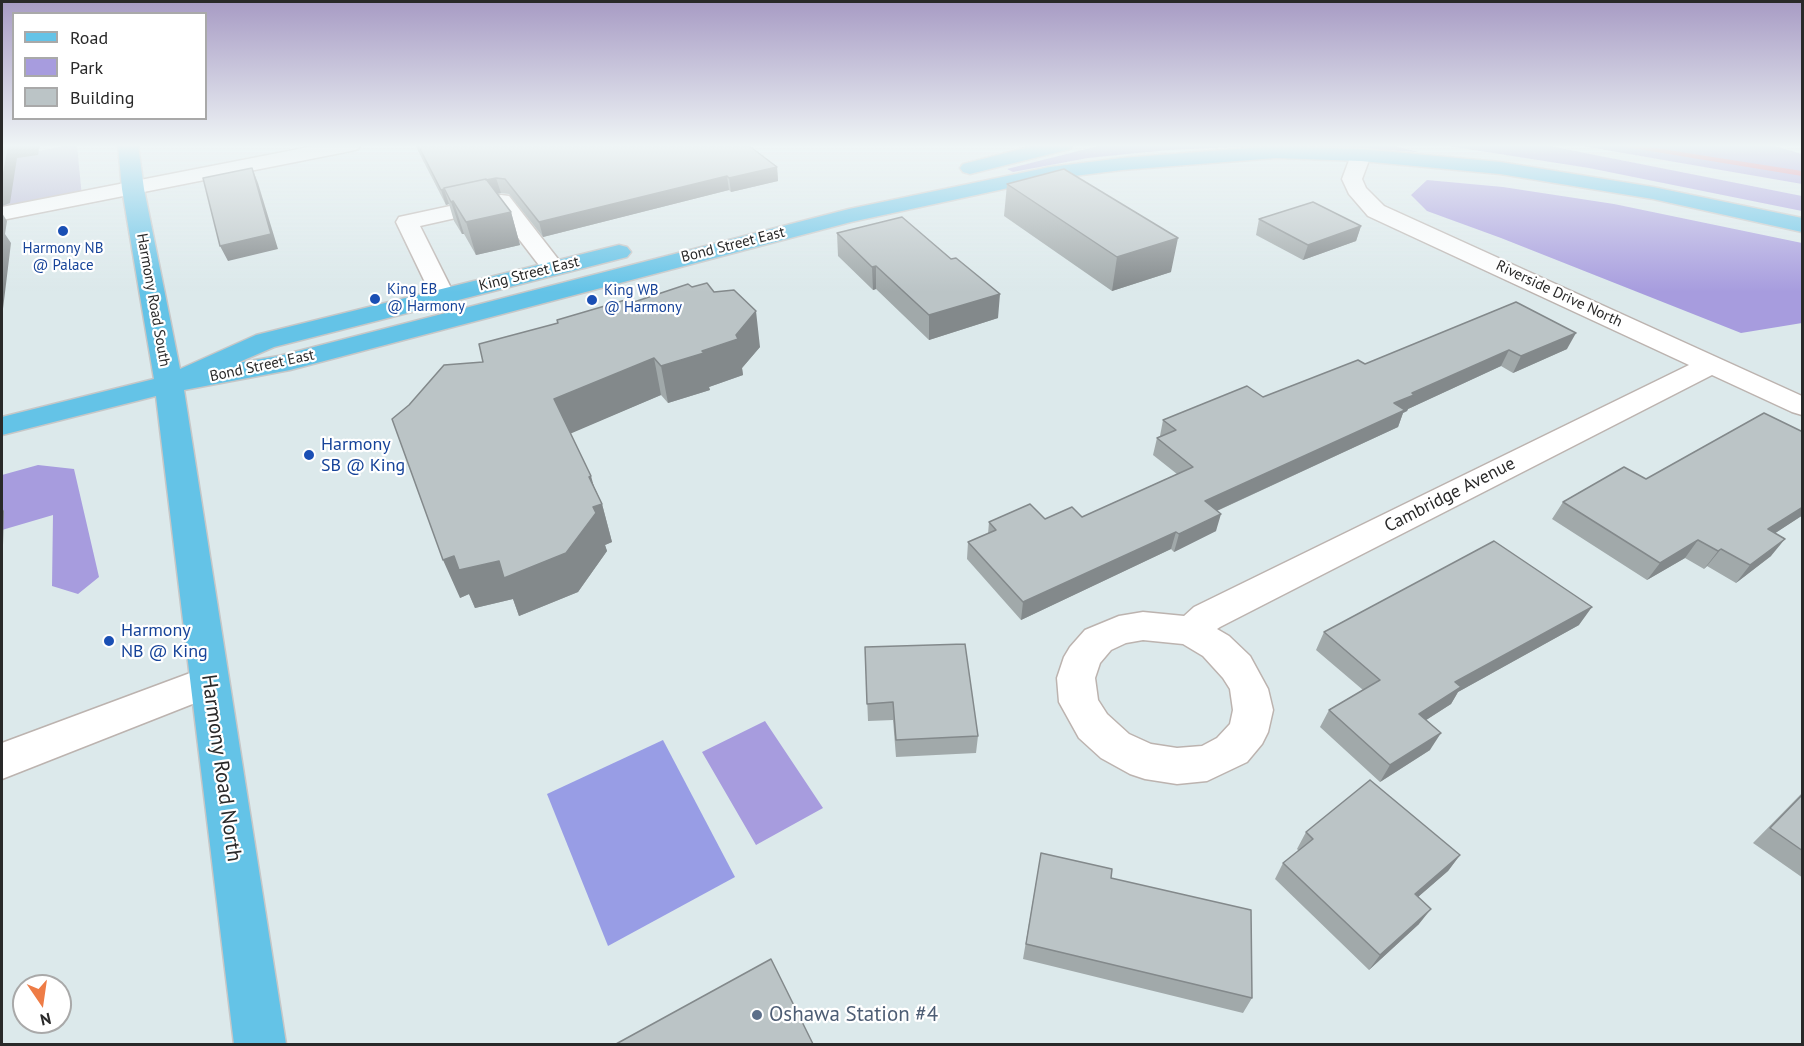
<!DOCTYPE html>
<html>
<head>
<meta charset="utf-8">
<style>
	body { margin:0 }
	#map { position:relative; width:1804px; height:1046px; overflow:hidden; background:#dce9eb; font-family:"PT Sans",sans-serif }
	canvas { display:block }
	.frame { position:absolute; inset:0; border:3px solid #292929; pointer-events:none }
	.legend { position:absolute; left:12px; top:12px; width:195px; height:108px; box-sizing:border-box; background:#fff; border:2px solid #a9a9a9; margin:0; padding:8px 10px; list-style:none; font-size:18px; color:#292929 }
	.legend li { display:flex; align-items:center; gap:12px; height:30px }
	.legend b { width:30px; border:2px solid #a9a9a9 }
	.north { position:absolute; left:12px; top:974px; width:60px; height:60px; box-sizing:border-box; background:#fff; border:2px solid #a9a9a9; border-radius:50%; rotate:167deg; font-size:16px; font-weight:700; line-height:24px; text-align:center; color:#292929 }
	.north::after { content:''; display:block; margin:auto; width:21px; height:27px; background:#ee7c46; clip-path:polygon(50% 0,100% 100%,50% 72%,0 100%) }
</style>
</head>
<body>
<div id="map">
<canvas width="1804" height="1046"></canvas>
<div class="frame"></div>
<ul class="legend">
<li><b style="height:8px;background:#64c3e7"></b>Road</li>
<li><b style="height:16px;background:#a79cde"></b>Park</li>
<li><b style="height:16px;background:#bbc4c6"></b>Building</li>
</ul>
<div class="north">N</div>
</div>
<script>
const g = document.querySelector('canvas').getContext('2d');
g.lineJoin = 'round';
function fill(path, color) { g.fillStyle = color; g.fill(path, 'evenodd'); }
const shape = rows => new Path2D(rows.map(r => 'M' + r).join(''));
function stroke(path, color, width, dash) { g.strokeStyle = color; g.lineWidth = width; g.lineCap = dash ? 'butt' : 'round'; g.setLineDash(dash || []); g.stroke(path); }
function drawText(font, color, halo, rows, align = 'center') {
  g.font = font + ' "PT Sans",sans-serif'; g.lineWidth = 4.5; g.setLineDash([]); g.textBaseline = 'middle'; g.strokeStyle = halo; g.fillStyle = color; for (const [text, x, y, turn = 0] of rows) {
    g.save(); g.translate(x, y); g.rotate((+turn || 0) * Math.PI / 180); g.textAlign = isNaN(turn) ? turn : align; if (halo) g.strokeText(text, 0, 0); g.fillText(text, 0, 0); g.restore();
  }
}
const green = shape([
	[1102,145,1391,145,1418,152,1349,148,1237,147,1168,150,1088,158,1013,172,1007,169],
	[1442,145,1545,145,1802,196,1802,211,1589,168],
	[1577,145,1771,145,1802,154,1802,184],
	[1427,180,1503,187,1614,204,1802,243,1802,323,1741,333,1501,238,1427,211,1411,195],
	[38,465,74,469,99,577,78,594,52,586,53,515,2,530,2,475],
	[765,721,823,808,756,845,702,752]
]);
const cemetery = shape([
	[69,145,77,145,82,197,2,209,2,158]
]);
const pitch = shape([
	[663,740,735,877,608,946,547,794]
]);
const stream = shape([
	[1614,145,1636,145,1802,171,1802,176,1614,145]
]);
const minor = shape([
	[319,145,360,145,358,149,351,151,2,220,2,207,319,145],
	[1361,149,1368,151,1371,155,1362,179,1366,188,1384,206,1802,396,1802,415,1792,412,1712,375,1220,627,1217,629,1229,636,1250,656,1268,689,1273,710,1268,732,1262,744,1247,762,1207,781,1177,784,1145,779,1130,774,1101,758,1079,738,1059,702,1057,678,1064,657,1070,647,1085,630,1119,616,1143,612,1184,616,1194,607,1689,365,1368,216,1349,194,1342,179,1351,155,1354,151,1361,149],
	[1143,640,1183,644,1203,656,1223,678,1230,689,1233,710,1230,724,1217,738,1202,746,1177,748,1151,744,1129,734,1107,714,1098,700,1095,678,1100,663,1111,650,1126,643,1143,640],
	[501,195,509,196,565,268,561,273,553,275,545,273,496,209,420,226,455,296,452,301,443,303,434,301,396,222,399,217,501,195],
	[209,666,223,670,228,681,223,692,2,779,2,743,209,666]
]);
const major = shape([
	[118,145,138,145,144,189,180,369,256,335,619,245,627,247,631,252,627,257,274,347,237,363,279,356,849,209,1050,167,1122,158,1276,146,1361,149,1500,162,1653,187,1802,218,1802,232,1653,199,1500,174,1361,161,1276,158,1122,170,1050,179,851,222,290,370,184,390,286,1044,234,1044,156,396,2,435,2,417,154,379,122,189,118,145],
	[1037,145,1072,145,1070,149,970,174,963,172,960,168,963,164,1037,145]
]);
const wall = shape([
	[415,145,748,145,777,167,778,181,731,192,729,190,543,237,509,194,501,193,497,194,511,212,520,245,476,255,464,234,462,234,454,221,449,204,446,205],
	[1007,184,1171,272,1112,291,1004,216],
	[1259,219,1361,226,1356,241,1303,260,1256,235],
	[837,233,998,318,929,340,876,289,873,290,838,256],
	[634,302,760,347,742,368,743,375,709,387,710,390,668,403,661,395,570,433,602,504,612,542,605,545,607,551,578,592,519,616,513,599,475,608,469,594,460,598,483,362],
	[1516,302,1567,349,1513,373,1501,366,1408,409,1407,411,1403,413,1398,427,1217,511,1216,531,1174,552,1171,549,1021,620,967,559,968,542,988,534,989,522,1082,517,1177,474,1153,455,1157,438,1160,436,1163,420,1263,397,1365,364],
	[1803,432,1803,515,1775,533,1771,556,1736,583,1707,566,1704,569,1685,558,1647,580,1552,519,1563,502,1646,479],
	[1579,625,1458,692,1451,704,1426,720,1430,750,1380,782,1320,727,1329,710,1363,690,1316,650,1324,632],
	[865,647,978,736,976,753,896,757,893,720,868,721],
	[1803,792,1803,878,1753,843],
	[1306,832,1460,855,1448,871,1418,897,1419,924,1369,970,1275,879,1283,863,1299,851,1297,849],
	[1041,853,1252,998,1243,1013,1023,959]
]);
const shadedWall = shape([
	[9,145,40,145,38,155,17,158,10,203,2,206,2,182],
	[777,167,778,181,731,192,729,178],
	[252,168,258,183,278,249,228,261,220,246],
	[727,176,729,190,543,237,539,222],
	[496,178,501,193,454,203,464,234,462,234,451,202,444,189],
	[444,189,449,204,446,205,441,190],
	[511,212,520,245,476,255,466,222],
	[2,213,7,221,5,234,11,243,2,317],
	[1361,226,1356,241,1303,260,1308,245],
	[1178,238,1171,272,1112,291,1117,257],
	[876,266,876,289,873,290,872,267],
	[1000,294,998,318,929,340,929,315],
	[756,311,760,347,742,368,743,375,709,387,710,390,668,403,661,366,702,351,736,335],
	[1576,333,1567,349,1513,373,1521,356],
	[1509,350,1501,366,1408,409,1407,411,1403,413,1398,427,1201,518,1205,501,1412,393],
	[654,358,661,395,565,436,554,399],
	[591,476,599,505,602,504,612,542,605,545,607,551,578,592,519,616,513,599,475,608,469,594,460,598,443,560,454,556,499,561,593,507,589,477],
	[1803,507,1803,515,1754,547,1768,529],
	[2,508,4,511,2,579],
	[1221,514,1216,531,1174,552,1179,534],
	[1176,532,1171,549,1021,620,1023,602],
	[1785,539,1771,556,1736,583,1750,565],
	[1698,540,1685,558,1647,580,1660,563],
	[1721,549,1707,566,1704,569,1718,551],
	[1592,607,1579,625,1458,692,1451,704,1409,731,1419,714,1455,682],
	[1441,733,1430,750,1380,782,1390,765],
	[1460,855,1448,871,1403,910,1415,894],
	[1431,909,1419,924,1369,970,1380,955]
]);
const building = shape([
	[2,145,9,145,2,182,2,145],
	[418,145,748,145,777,167,729,178,727,176,539,222,505,179,496,178,486,180,486,179,444,188,444,189,441,190,418,145],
	[252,168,271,234,220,246,203,178,252,168],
	[1064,169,1178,238,1117,257,1007,184,1064,169],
	[486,179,511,212,466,222,453,201,451,202,444,188,486,179],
	[1313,202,1361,226,1308,245,1259,219,1313,202],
	[902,217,951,259,956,258,1000,294,929,315,876,266,872,267,837,233,902,217],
	[707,283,714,292,734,290,756,311,736,335,738,339,702,351,704,353,661,366,654,358,554,399,591,476,589,477,602,504,593,507,596,513,566,553,504,578,499,561,459,570,454,556,443,560,392,419,409,405,444,365,483,362,479,344,558,323,557,320,632,298,634,302,688,284,692,287,707,283],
	[1516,302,1576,333,1521,356,1509,350,1412,393,1414,395,1394,403,1405,410,1205,501,1221,514,1179,534,1176,532,1023,602,968,542,996,530,989,522,1030,504,1045,519,1072,507,1082,517,1193,467,1157,438,1176,430,1163,420,1247,386,1263,397,1358,360,1365,364,1516,302],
	[1764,413,1803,432,1803,507,1768,529,1785,539,1750,565,1721,549,1718,551,1698,540,1660,563,1563,502,1624,467,1646,479,1764,413],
	[1494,541,1592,607,1455,682,1461,687,1419,714,1441,733,1390,765,1329,710,1380,680,1324,632,1494,541],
	[965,644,978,736,896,740,893,702,867,704,865,647,965,644],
	[1370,780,1460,855,1415,894,1431,909,1380,955,1283,863,1313,839,1306,832,1370,780],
	[1803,794,1803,851,1770,828,1803,794],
	[1041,853,1112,869,1111,878,1251,910,1252,998,1026,944,1041,853],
	[771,959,813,1044,616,1044,771,959]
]);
const markers = [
	[63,231,6,"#1a4fb4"],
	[375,299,6,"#1a4fb4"],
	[592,300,6,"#1a4fb4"],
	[309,455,6,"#1a4fb4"],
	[109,641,6,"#1a4fb4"],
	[757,1015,6,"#5c6f8a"]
];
const farStreetnames = [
	["Bond Street East",733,245,-14],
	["King Street East",529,274,-14],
	["Riverside Drive North",1559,294,25],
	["Harmony Road South",153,300,80],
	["Bond Street East",262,366,-12]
];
const farTransitnames = [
	["Harmony NB",63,249,"center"],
	["@ Palace",63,266,"center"],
	["King EB",387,290],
	["@ Harmony",387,307],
	["King WB",604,291],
	["@ Harmony",604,308]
];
const transitNames = [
	["Harmony",321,445],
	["SB @ King",321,466],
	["Harmony",121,631],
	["NB @ King",121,652]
];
const streetNames = [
	["Cambridge Avenue",1450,495,-27]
];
const nearStreetnames = [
	["Harmony Road North",221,768,82]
];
const nearServicenames = [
	["Oshawa Station #4",769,1015]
];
fill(green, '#a79cde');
fill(cemetery, '#b5b4d3');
fill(pitch, '#989de5');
fill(stream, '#e6758f');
stroke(minor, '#bcb3af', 3);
stroke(major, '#c7c7c7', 3);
fill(minor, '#fff');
fill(major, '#64c3e7');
fill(wall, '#a1a9aa');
fill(shadedWall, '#83898b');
fill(building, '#bbc4c6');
stroke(building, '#83898b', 1.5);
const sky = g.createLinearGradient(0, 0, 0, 292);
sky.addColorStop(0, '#a79bc4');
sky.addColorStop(0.5, '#eff5f6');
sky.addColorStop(1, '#eff5f600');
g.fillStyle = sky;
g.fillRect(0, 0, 1804, 292);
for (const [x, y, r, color] of markers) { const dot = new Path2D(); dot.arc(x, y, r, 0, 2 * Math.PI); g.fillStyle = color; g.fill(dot); stroke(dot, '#fff', 2); }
drawText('15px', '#292929', '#fff', farStreetnames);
drawText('15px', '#164399', '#fff', farTransitnames, 'left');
drawText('18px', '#164399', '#fff', transitNames, 'left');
drawText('18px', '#292929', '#fff', streetNames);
drawText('21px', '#292929', '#fff', nearStreetnames);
drawText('21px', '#4e5e75', '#fff', nearServicenames, 'left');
</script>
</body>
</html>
